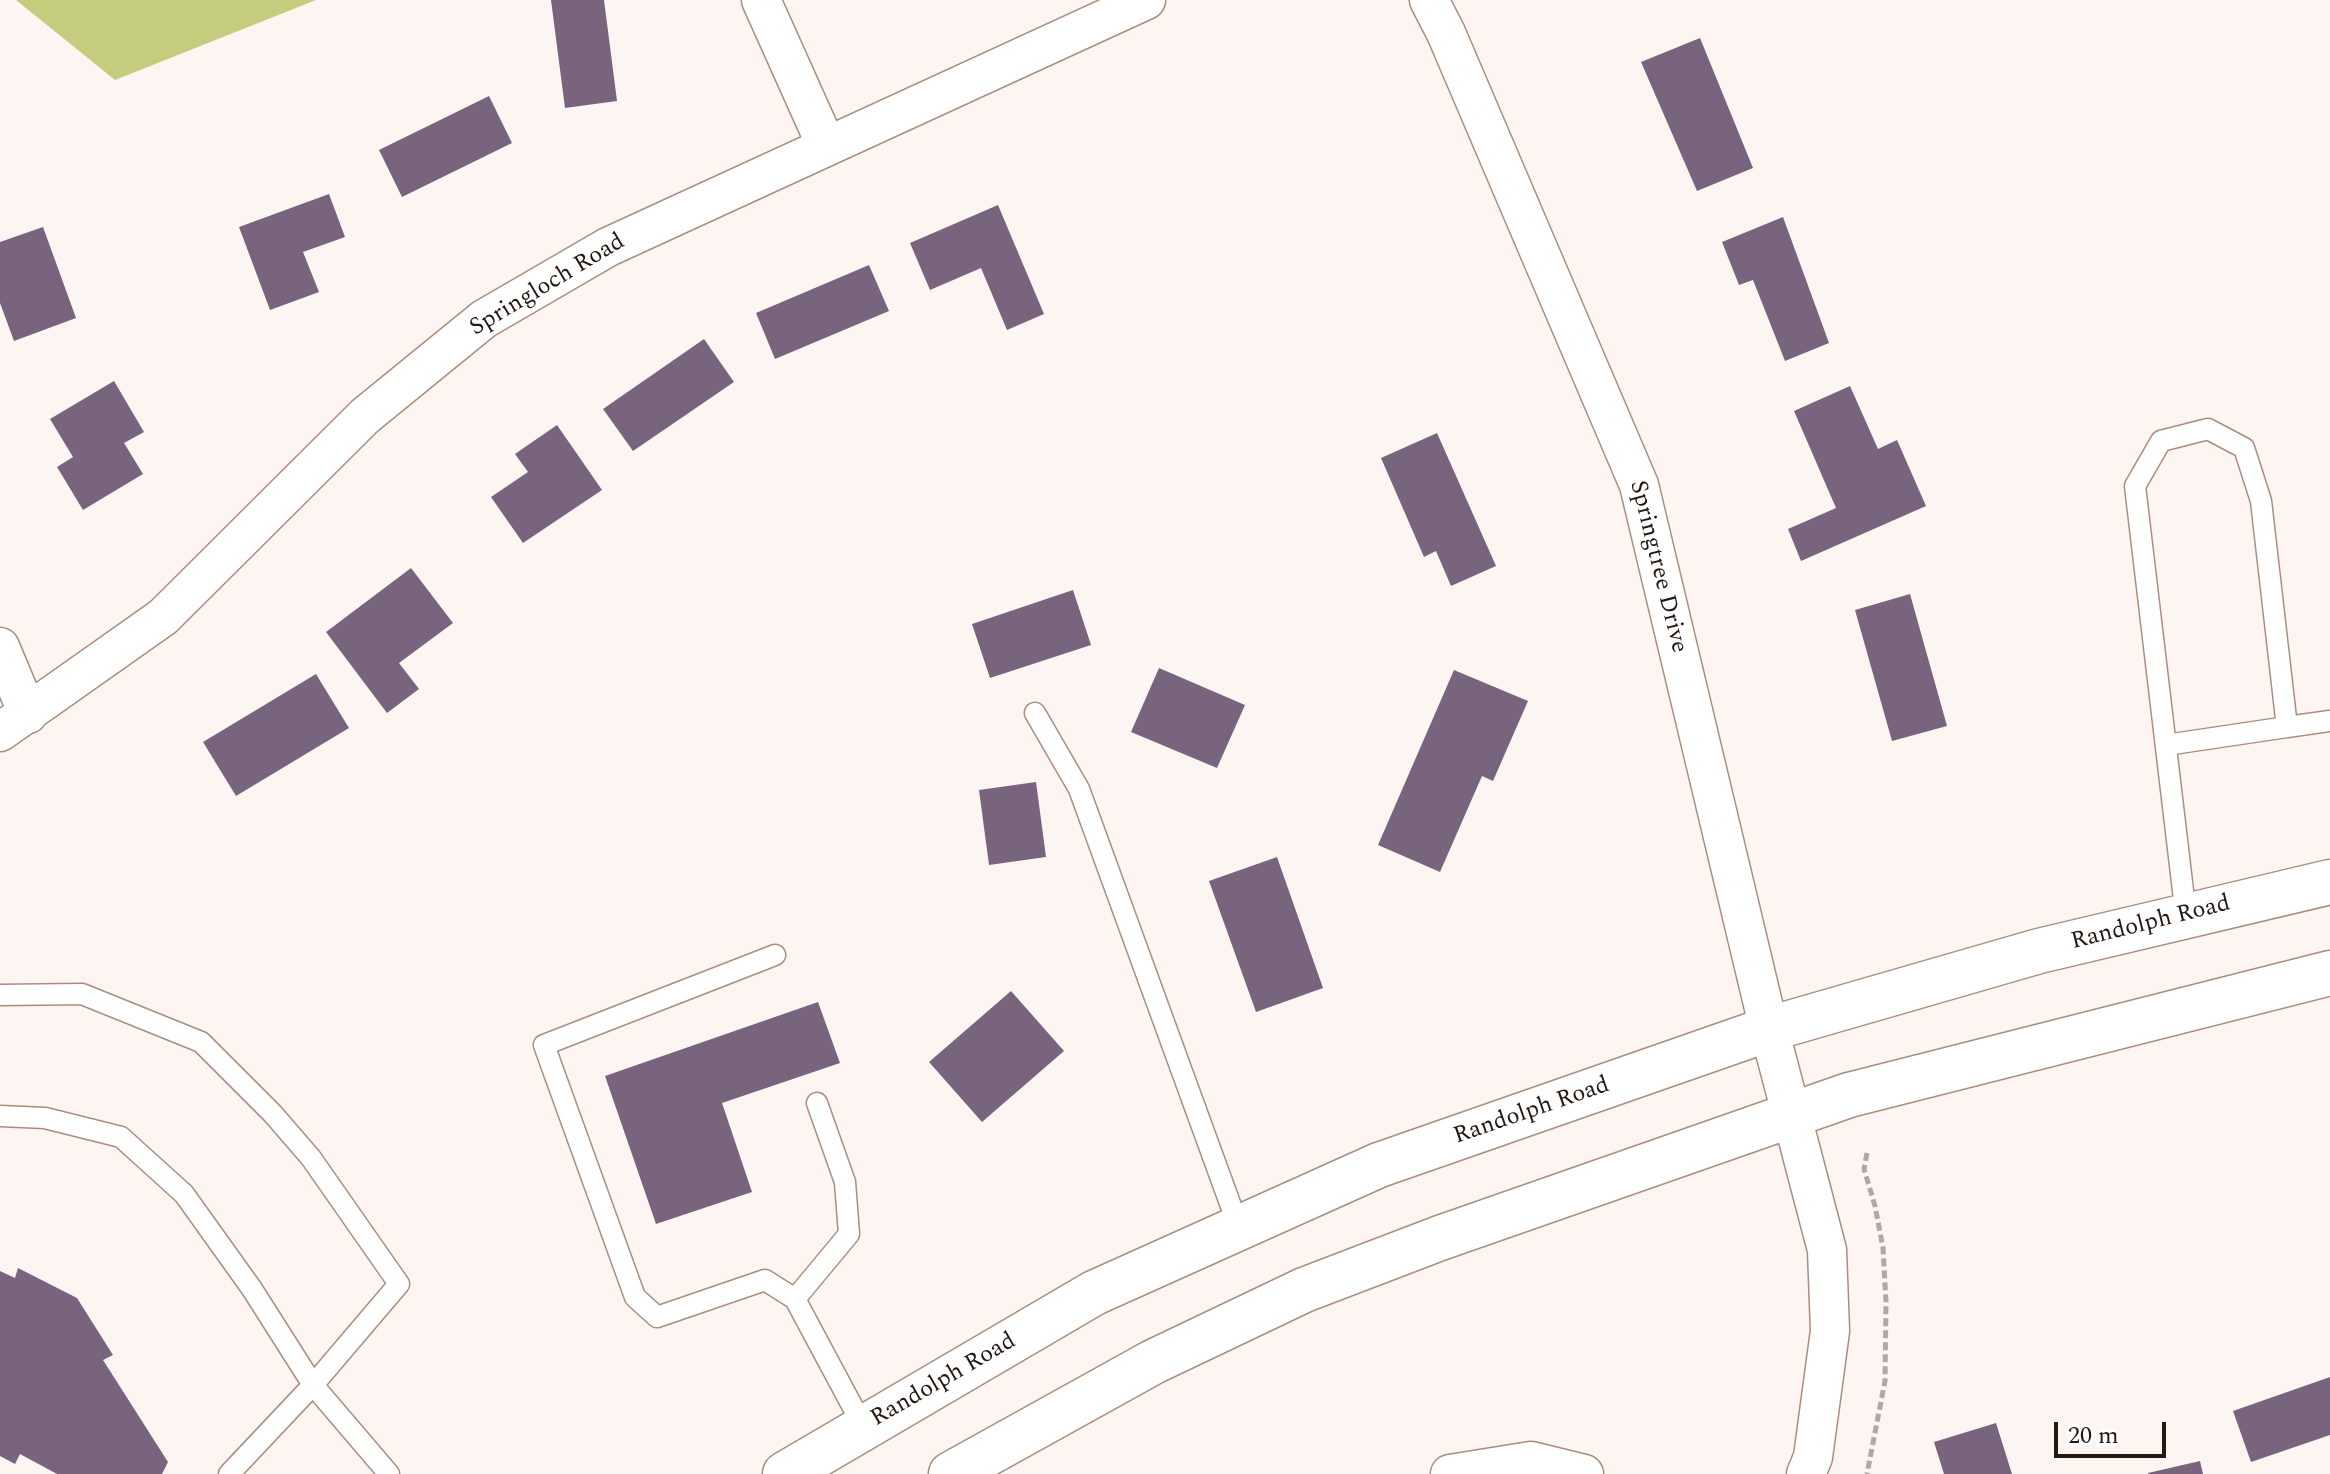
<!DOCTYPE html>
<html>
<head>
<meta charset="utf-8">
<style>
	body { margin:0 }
	#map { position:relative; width:2330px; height:1474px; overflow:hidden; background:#fcf5f1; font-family:Spectral,serif }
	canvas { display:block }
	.scale { position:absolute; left:2054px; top:1422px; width:112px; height:36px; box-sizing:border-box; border:4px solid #231812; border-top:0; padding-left:10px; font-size:24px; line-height:28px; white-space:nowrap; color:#231812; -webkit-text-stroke:6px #fff; paint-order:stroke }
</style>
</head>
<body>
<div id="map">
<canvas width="2330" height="1474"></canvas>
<div class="scale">20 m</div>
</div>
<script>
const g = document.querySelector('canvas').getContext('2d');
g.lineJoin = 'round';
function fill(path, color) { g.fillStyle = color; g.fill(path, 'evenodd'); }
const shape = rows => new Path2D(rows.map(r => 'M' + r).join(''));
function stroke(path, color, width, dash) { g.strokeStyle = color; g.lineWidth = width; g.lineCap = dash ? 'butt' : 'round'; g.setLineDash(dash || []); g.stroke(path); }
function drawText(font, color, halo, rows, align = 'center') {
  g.font = font + ' Spectral,serif'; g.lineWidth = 8; g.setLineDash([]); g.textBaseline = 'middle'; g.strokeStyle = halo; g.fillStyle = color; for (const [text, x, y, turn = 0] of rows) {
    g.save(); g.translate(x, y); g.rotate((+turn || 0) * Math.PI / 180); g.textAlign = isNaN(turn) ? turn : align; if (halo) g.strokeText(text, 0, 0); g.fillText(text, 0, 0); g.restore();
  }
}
const forest = shape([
	[16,0,316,0,115,80]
]);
const building = shape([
	[551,0,604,0,617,101,565,108],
	[1700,38,1753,168,1697,191,1641,62],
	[489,96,512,143,402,197,379,150],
	[329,194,345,237,303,252,319,292,270,310,239,227],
	[998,205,1044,314,1007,330,981,268,930,290,910,243],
	[1783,217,1829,343,1785,361,1753,280,1739,285,1722,242],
	[43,227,76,318,14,341,0,303,0,242],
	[869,265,889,311,775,359,756,313],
	[704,339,734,382,633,451,603,409],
	[114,381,144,432,124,443,143,474,83,510,57,467,73,457,50,419],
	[1850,386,1878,449,1897,440,1926,506,1801,561,1788,529,1836,508,1794,411],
	[557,425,602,490,523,543,491,497,528,472,515,454],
	[1437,433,1496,566,1451,586,1436,551,1424,557,1381,458],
	[411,568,453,623,399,663,419,689,387,713,326,632],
	[1073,590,1091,645,990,678,972,624],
	[1910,594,1947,726,1892,741,1855,610],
	[1159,668,1245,705,1217,768,1131,732],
	[1454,670,1528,701,1493,781,1482,776,1440,872,1378,845],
	[316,674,349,728,236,796,203,742],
	[1036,782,1046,857,989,865,979,790],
	[1277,857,1323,988,1256,1012,1209,881],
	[1011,991,1064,1051,982,1122,929,1062],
	[818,1002,840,1063,722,1103,752,1192,656,1224,605,1076],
	[18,1268,77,1298,113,1355,103,1360,168,1462,162,1474,57,1474,20,1454,15,1464,0,1456,0,1271,15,1278],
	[2330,1377,2330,1435,2251,1462,2233,1411],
	[1996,1423,2012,1474,1944,1474,1934,1442],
	[2200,1461,2203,1474,2148,1474,2148,1473]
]);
const path = shape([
	[1867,1153,1864,1169,1875,1206,1883,1248,1886,1302,1885,1381,1867,1474]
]);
const service = shape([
	[1035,713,1079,789,1239,1228],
	[2166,745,2287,727],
	[2186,916,2135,486,2161,441,2208,429,2244,448,2261,501,2287,727,2330,721],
	[775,955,544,1045,635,1297,657,1317,765,1280,795,1299,864,1428],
	[0,995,82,994,201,1042,273,1114,311,1158,399,1284,313,1385,252,1289,184,1194,121,1137,45,1118,0,1116],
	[795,1299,849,1234,845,1182,817,1103],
	[229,1474,313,1385,389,1474]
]);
const minor = shape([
	[761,0,826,145],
	[1429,0,1446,33,1639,485,1769,1029,1827,1250,1830,1331,1813,1457,1806,1474],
	[0,647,28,714],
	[0,732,163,617,365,416,484,319,608,247,1146,0],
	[1450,1474,1531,1461,1584,1474]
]);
const primary = shape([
	[785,1474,1094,1293,1379,1165,1769,1029,2039,951,2330,882],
	[951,1474,1153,1362,1304,1290,1440,1238,1849,1095,2330,973]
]);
const streetNames = [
	["Springloch Road",548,286,-31],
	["Springtree Drive",1657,567,76],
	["Randolph Road",2151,924,-14],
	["Randolph Road",1532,1112,-19],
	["Randolph Road",944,1381,-30]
];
fill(forest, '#c5cc7e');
fill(building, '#78647d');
stroke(service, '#ac8d7d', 23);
stroke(minor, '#ac8d7d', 41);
stroke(primary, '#ac8d7d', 47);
stroke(path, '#b1a8a3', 5, [8, 4]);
stroke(service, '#fff', 20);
stroke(minor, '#fff', 38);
stroke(primary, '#fff', 44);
drawText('24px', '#231812', '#fff', streetNames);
</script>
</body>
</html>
